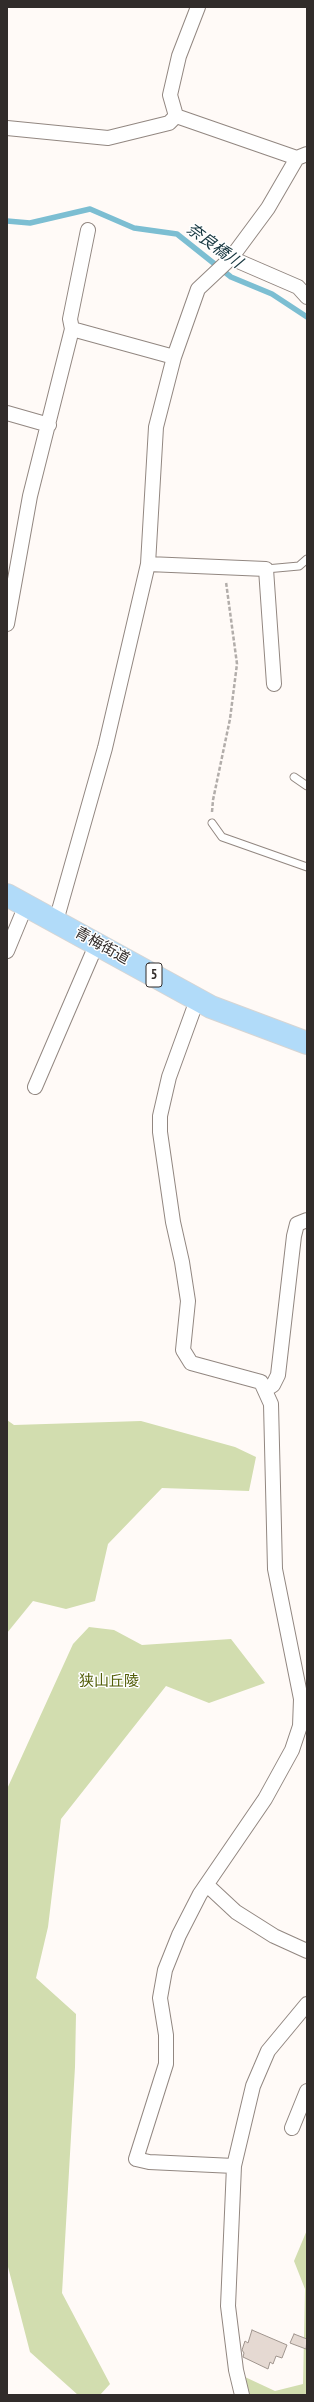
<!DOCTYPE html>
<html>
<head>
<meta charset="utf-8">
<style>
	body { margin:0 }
	#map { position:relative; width:314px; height:2402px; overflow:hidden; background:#fffaf7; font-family:"PT Sans Narrow",sans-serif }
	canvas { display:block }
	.frame { position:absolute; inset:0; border:8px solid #312c2a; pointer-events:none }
</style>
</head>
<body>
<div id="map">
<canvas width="314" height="2402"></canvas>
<div class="frame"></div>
</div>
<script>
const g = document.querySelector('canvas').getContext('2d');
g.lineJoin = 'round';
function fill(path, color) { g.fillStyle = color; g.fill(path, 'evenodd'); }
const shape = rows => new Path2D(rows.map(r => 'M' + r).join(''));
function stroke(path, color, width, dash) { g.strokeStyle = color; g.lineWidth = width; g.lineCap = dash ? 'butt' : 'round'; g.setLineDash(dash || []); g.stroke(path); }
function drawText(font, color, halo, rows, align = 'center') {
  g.font = font + ' "PT Sans Narrow","Noto Sans JP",sans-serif'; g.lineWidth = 3; g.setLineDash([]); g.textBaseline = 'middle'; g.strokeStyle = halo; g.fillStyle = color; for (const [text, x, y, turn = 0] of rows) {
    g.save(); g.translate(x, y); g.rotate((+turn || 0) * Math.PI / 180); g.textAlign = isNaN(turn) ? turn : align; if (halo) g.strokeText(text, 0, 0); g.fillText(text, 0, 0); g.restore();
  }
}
const green = shape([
	[7,1420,14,1425,141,1421,235,1447,256,1457,249,1491,162,1488,108,1544,95,1601,66,1609,33,1601,7,1633],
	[89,1627,114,1630,142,1645,231,1639,265,1683,209,1703,166,1686,61,1819,48,1927,36,1978,76,2014,75,2067,62,2293,110,2384,100,2395,78,2395,30,2352,7,2263,7,1789,73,1644],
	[307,2230,307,2395,250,2395,245,2377,275,2391,303,2384,305,2289,294,2261]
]);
const stream = shape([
	[7,221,30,223,90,209,134,228,177,234,231,277,272,294,307,317]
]);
const building = shape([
	[252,2330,287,2345,282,2358,276,2356,273,2364,270,2362,268,2369,243,2357,244,2353,242,2350,245,2341,248,2343,252,2330],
	[294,2334,307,2339,306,2349,290,2343,294,2334]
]);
const path = shape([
	[212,812,213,800,230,719,237,664,226,582]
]);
const service = shape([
	[266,569,299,566,307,559],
	[294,777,307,786],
	[212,823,222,837,307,867]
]);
const minor = shape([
	[198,7,179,56,170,95,176,116,297,158],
	[7,128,108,138,169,123,176,116],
	[231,258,298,287,307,297],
	[72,329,70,319,88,230],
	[7,413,49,425],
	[148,564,266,569,274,684],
	[7,624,30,496,72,329,174,357],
	[56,921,105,748,148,564,156,427,174,357,198,289,231,258,268,208,297,158,307,154],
	[7,951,26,905],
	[197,1000,169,1077,160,1116,160,1132,173,1222,182,1262,188,1301,183,1350,191,1363,261,1382,271,1404,275,1569,301,1699,300,1726,292,1750,265,1799,200,1894,179,1935,165,1970,160,1998,166,2035,166,2064,136,2159,149,2162,234,2166],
	[35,1087,97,943],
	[265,1390,273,1385,278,1375,294,1236,297,1224,307,1220],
	[207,1885,236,1912,274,1936,307,1951],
	[292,2128,307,2091],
	[242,2395,236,2370,228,2306,234,2166,253,2086,268,2051,307,2004]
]);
const primary = shape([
	[7,895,211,1007,307,1043]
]);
const shields = [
	[154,975,16]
];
const shieldNames = [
	["5",154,975]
];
const streetNames = [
	["青梅街道",102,946,29]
];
const parkNames = [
	["狭山丘陵",109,1682]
];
const waterNames = [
	["奈良橋川",214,246,36]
];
fill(green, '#d2ddaf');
stroke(stream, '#7cbed2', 5.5);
fill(building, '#e5d9d2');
stroke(building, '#a0958e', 1);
stroke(service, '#928781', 9);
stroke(minor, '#928781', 16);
stroke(primary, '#d6d5d4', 24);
stroke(path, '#b2adaa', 2.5, [4, 2]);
stroke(service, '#fff', 7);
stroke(minor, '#fff', 14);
stroke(primary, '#b1dbf9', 22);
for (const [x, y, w] of shields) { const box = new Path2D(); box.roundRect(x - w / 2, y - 12, w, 24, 3); g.fillStyle = '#fff'; g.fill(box); stroke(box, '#312c2a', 1); }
drawText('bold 14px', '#312c2a', null, shieldNames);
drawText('15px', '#312c2a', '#fff', streetNames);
drawText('15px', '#525e08', '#fff', parkNames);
drawText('italic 16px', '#15353e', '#fff', waterNames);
</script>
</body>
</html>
